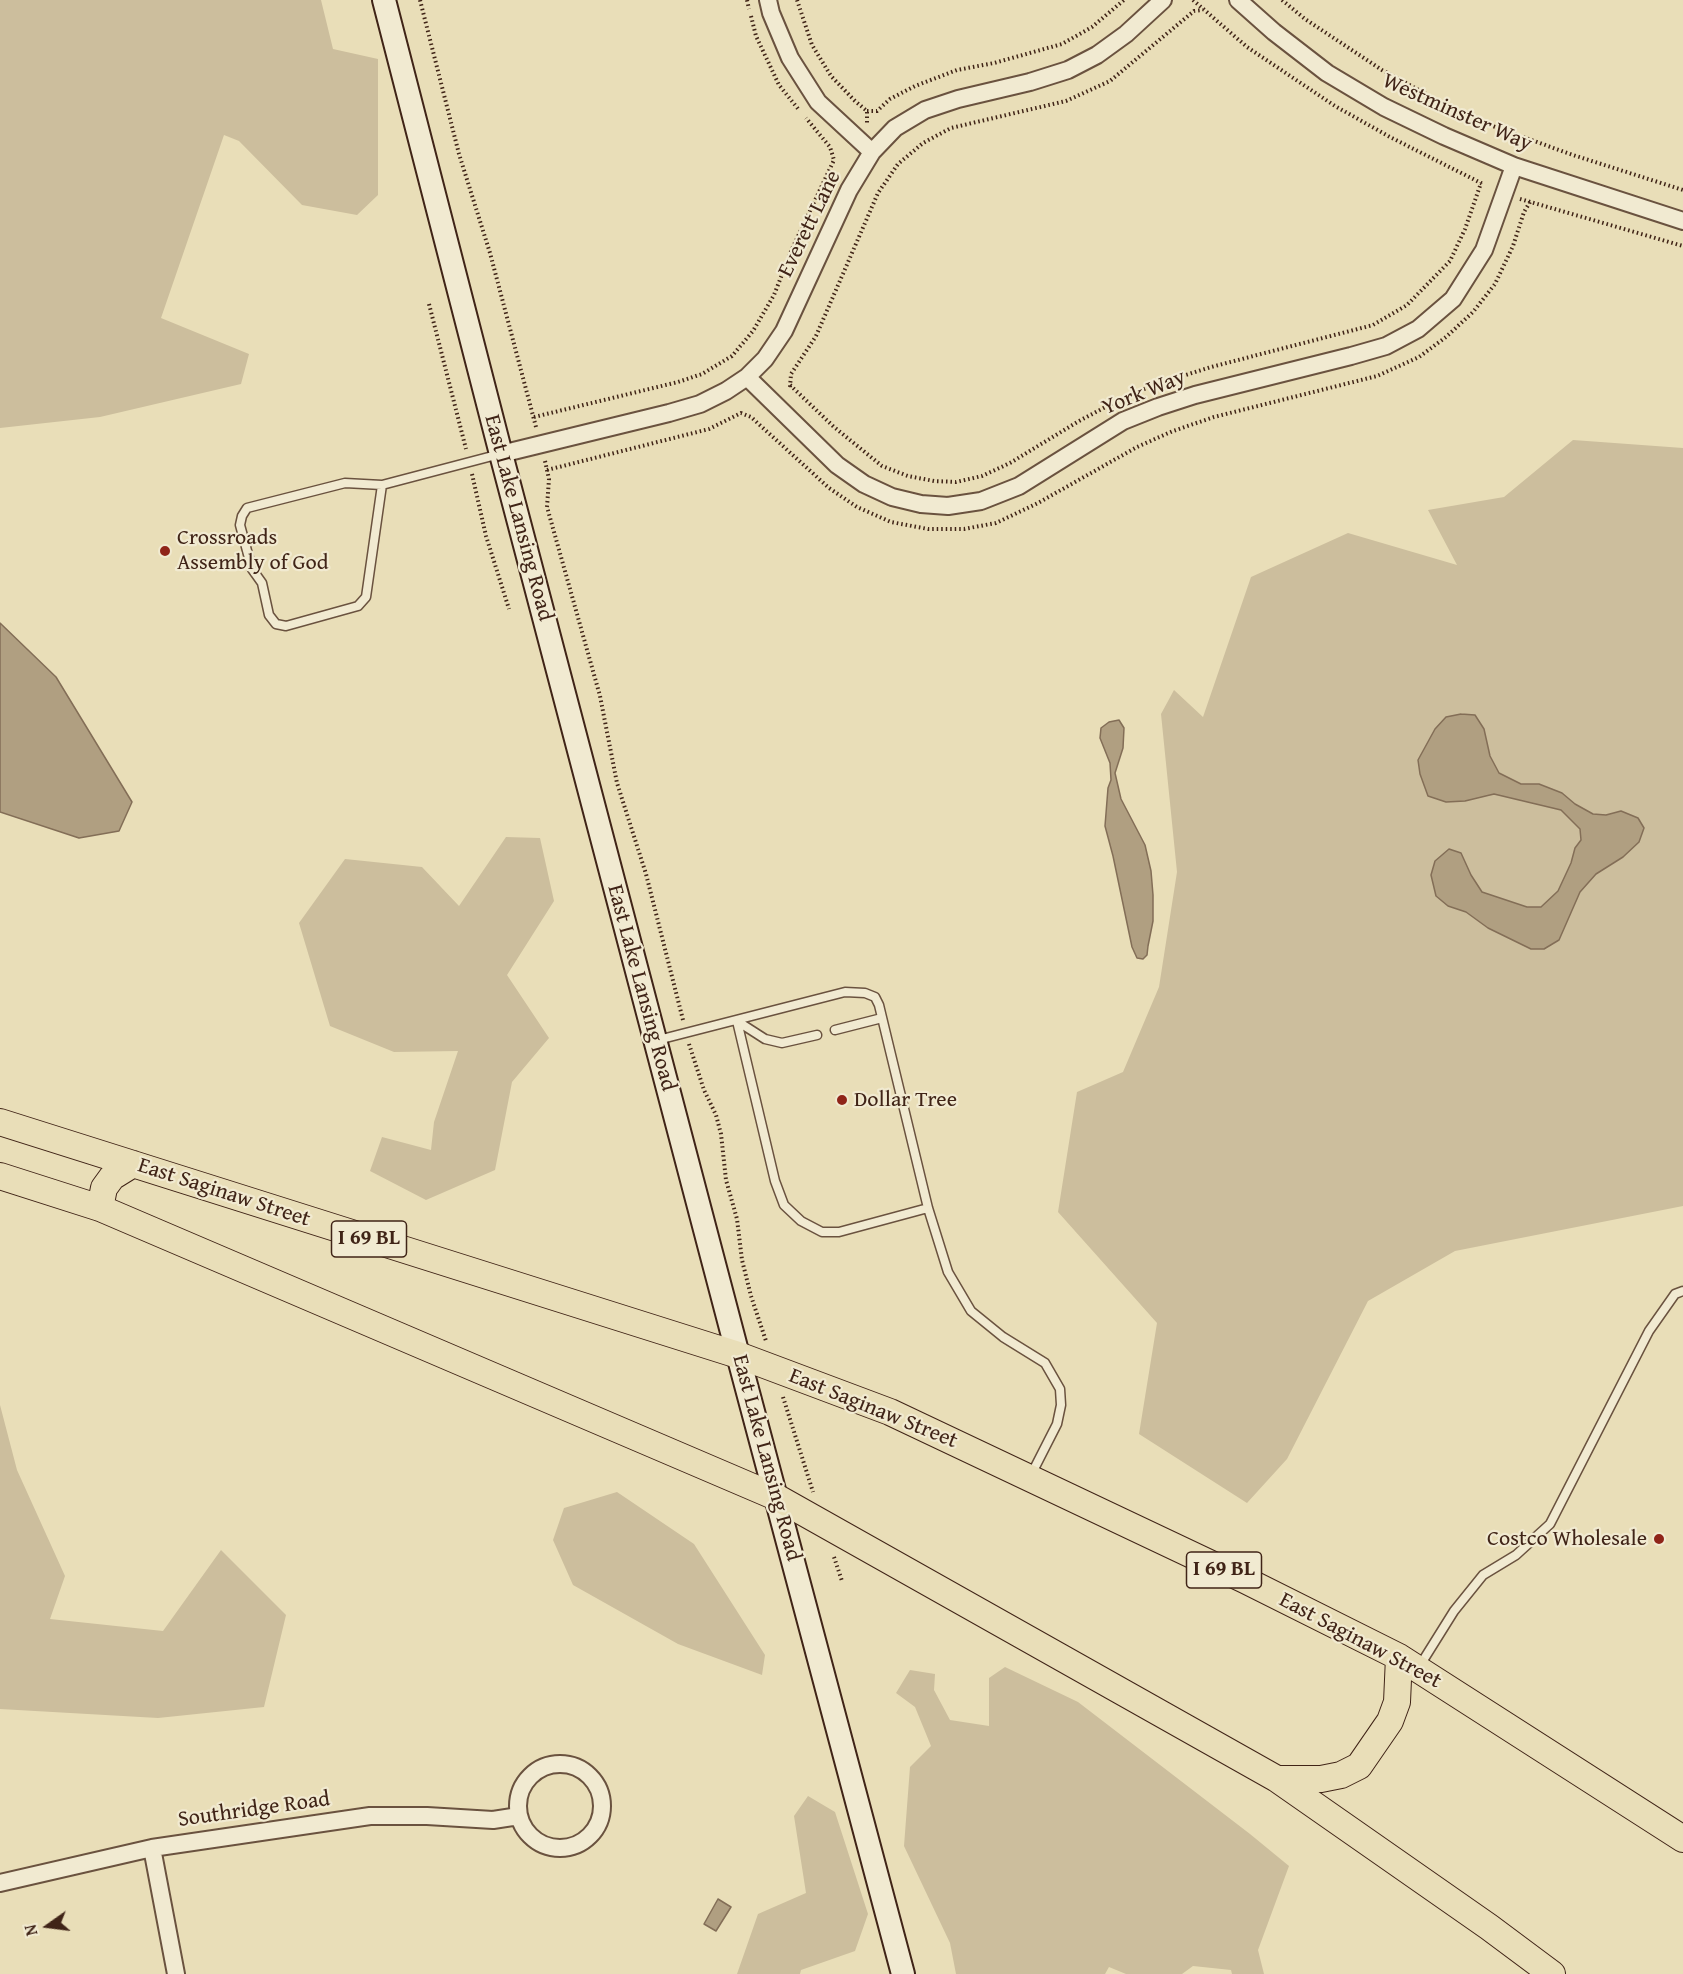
<!DOCTYPE html>
<html>
<head>
<meta charset="utf-8">
<style>
	body { margin:0 }
	#map { position:relative; width:1683px; height:1974px; overflow:hidden; background:#e9deb8; font-family:"Gentium Book Plus",serif }
	canvas { display:block }
	.north { position:absolute; left:18px; top:1896px; width:60px; height:60px; -webkit-text-stroke:4px #f1ead1; paint-order:stroke; rotate:256deg; font-size:16px; font-weight:700; line-height:24px; text-align:center; color:#402417 }
	.north::after { content:''; display:block; margin:auto; width:21px; height:27px; background:#402417; clip-path:polygon(50% 0,100% 100%,50% 72%,0 100%) }
</style>
</head>
<body>
<div id="map">
<canvas width="1683" height="1974"></canvas>
<div class="north">N</div>
</div>
<script>
const g = document.querySelector('canvas').getContext('2d');
g.lineJoin = 'round';
function fill(path, color) { g.fillStyle = color; g.fill(path, 'evenodd'); }
const shape = rows => new Path2D(rows.map(r => 'M' + r).join(''));
function stroke(path, color, width, dash) { g.strokeStyle = color; g.lineWidth = width; g.lineCap = dash ? 'butt' : 'round'; g.setLineDash(dash || []); g.stroke(path); }
function drawText(font, color, halo, rows, align = 'center') {
  g.font = font + ' "Gentium Book Plus",serif'; g.lineWidth = 4.5; g.setLineDash([]); g.textBaseline = 'middle'; g.strokeStyle = halo; g.fillStyle = color; for (const [text, x, y, turn = 0] of rows) {
    g.save(); g.translate(x, y); g.rotate((+turn || 0) * Math.PI / 180); g.textAlign = isNaN(turn) ? turn : align; if (halo) g.strokeText(text, 0, 0); g.fillText(text, 0, 0); g.restore();
  }
}
const green = shape([
	[0,0,321,0,333,49,378,59,378,195,357,215,302,205,239,141,224,135,161,318,249,354,241,384,100,417,0,428],
	[1573,440,1683,448,1683,1206,1455,1251,1368,1301,1287,1459,1247,1503,1139,1434,1157,1323,1058,1212,1077,1092,1123,1072,1159,987,1177,872,1161,714,1174,690,1203,717,1251,577,1348,533,1457,565,1428,510,1504,497],
	[506,837,540,838,554,901,507,975,549,1038,512,1082,495,1170,426,1200,370,1171,382,1137,431,1150,434,1122,458,1051,394,1052,330,1026,299,923,345,859,422,867,459,906],
	[0,1405,17,1470,65,1576,50,1619,163,1631,221,1550,286,1615,264,1707,158,1718,0,1709],
	[617,1492,694,1544,765,1655,762,1675,678,1644,573,1585,553,1540,564,1508],
	[1005,1667,1078,1702,1250,1834,1289,1866,1258,1950,1264,1974,1232,1974,1231,1970,1193,1966,1182,1974,1126,1974,1109,1967,1105,1974,956,1974,950,1943,904,1846,910,1767,931,1746,915,1707,896,1693,910,1670,935,1674,934,1690,950,1720,989,1726,989,1678],
	[808,1796,835,1812,868,1914,855,1951,801,1970,800,1974,737,1974,758,1914,806,1893,794,1816]
]);
const water = shape([
	[0,623,56,677,132,802,119,831,79,838,0,812,0,623],
	[1461,714,1475,715,1484,729,1490,756,1499,773,1521,784,1539,784,1562,793,1575,804,1593,814,1606,815,1621,811,1638,818,1644,828,1639,842,1623,857,1596,874,1580,892,1559,940,1544,949,1531,949,1488,928,1466,912,1448,906,1436,896,1431,875,1435,861,1449,849,1461,853,1471,875,1482,892,1527,907,1541,907,1558,891,1571,863,1575,848,1581,840,1580,829,1561,810,1494,794,1465,801,1446,802,1428,796,1420,774,1418,760,1435,729,1446,717,1461,714],
	[1119,720,1124,728,1123,748,1115,773,1121,799,1145,845,1151,871,1153,895,1153,921,1148,946,1147,955,1143,959,1137,958,1132,947,1113,856,1105,826,1108,788,1111,780,1110,763,1100,738,1101,728,1109,722,1119,720],
	[718,1899,731,1907,716,1931,704,1924,718,1899]
]);
const path = shape([
	[420,0,459,154,490,253,536,427],
	[747,0,749,9],
	[797,0,812,45,831,76,855,101,867,111,867,124],
	[1193,0,1247,47,1335,106,1390,137,1483,184],
	[1282,0,1305,19,1382,70,1470,118,1573,155,1683,190],
	[751,16,756,36,779,85,799,110],
	[867,111,877,111,890,99,915,86,957,70,994,63,1062,44,1092,27,1124,0],
	[1520,199,1683,246],
	[429,304,466,449],
	[790,385,834,427,882,466,908,476,934,481,956,482,982,476,1010,463,1079,421,1115,402,1151,386,1211,367,1373,325,1407,305,1450,261,1465,229,1481,183],
	[790,387,791,374,816,336,878,193,898,164,923,143,951,128,1066,101,1110,81,1194,11,1203,10],
	[534,417,678,382,702,374,732,356,753,331,774,295,792,249,834,160,830,147,806,118],
	[545,461,549,479,547,507,600,696,617,783,646,874,683,1020],
	[547,470,709,429,741,413,751,417,829,488,857,507,891,522,928,529,964,529,996,523,1038,503,1137,447,1173,431,1214,417,1377,376,1419,357,1446,337,1473,312,1495,284,1513,246,1524,212,1530,202],
	[472,474,486,536,509,609],
	[689,1044,704,1090,716,1115,721,1134,726,1180,737,1219,742,1260,751,1296,766,1341],
	[783,1397,813,1492],
	[834,1557,842,1581]
]);
const lane = shape([
	[382,485,366,597,358,606,286,626,276,624,269,615,262,583,252,569,240,525,242,516,247,508,345,483,382,485,500,454],
	[737,1021,775,1181,784,1205,801,1221,822,1232,839,1232,928,1208],
	[737,1021,765,1039,782,1043,817,1035],
	[835,1030,882,1018],
	[658,1040,845,992,865,993,875,997,879,1005,928,1208,948,1272,971,1311,1003,1337,1045,1363,1060,1389,1061,1405,1057,1424,1031,1475],
	[1419,1667,1454,1611,1483,1575,1516,1555,1550,1524,1649,1331,1675,1294,1683,1291]
]);
const street = shape([
	[768,0,771,13,790,58,818,102,872,152],
	[1238,0,1274,32,1327,73,1384,107,1444,136,1514,166,1683,221],
	[747,377,837,465,864,484,892,497,921,504,948,506,981,501,1019,486,1123,421,1158,407,1195,395,1351,356,1386,346,1418,329,1453,299,1484,250,1514,166],
	[501,454,669,413,700,404,726,391,747,377,765,359,784,331,849,190,872,152,895,128,925,110,958,99,1030,82,1068,70,1097,55,1126,34,1163,0],
	'518 1806a42 42 0 1 1 84 0a42 42 0 1 1-84 0Z',
	[152,1848,176,1974],
	[0,1883,152,1848,370,1816,427,1816,493,1820,519,1816]
]);
const secondary = shape([
	[384,0,501,454,738,1355,903,1974]
]);
const primary = shape([
	[0,1122,738,1355,890,1412,1245,1580,1399,1657,1683,1839],
	[0,1176,100,1208,776,1497,1277,1779,1489,1927,1552,1974],
	[100,1208,104,1188,112,1177,133,1164],
	[1277,1779,1321,1779,1341,1775,1359,1766,1390,1721,1397,1702,1399,1657]
]);
const markers = [
	[165,551,6,"#8f2418"],
	[842,1100,6,"#8f2418"],
	[1659,1539,6,"#8f2418"]
];
const shields = [
	[369,1239,75],
	[1224,1570,75]
];
const shieldNames = [
	["I 69 BL",369,1239],
	["I 69 BL",1224,1570]
];
const streetNames = [
	["Westminster Way",1457,113,24],
	["Everett Lane",810,224,-64],
	["York Way",1144,393,-22],
	["East Lake Lansing Road",518,518,75],
	["East Lake Lansing Road",641,988,75],
	["East Saginaw Street",224,1193,18],
	["East Saginaw Street",873,1409,22],
	["East Lake Lansing Road",766,1458,75],
	["East Saginaw Street",1360,1641,28],
	["Southridge Road",254,1810,-8]
];
const poiNames = [
	["Crossroads",177,538],
	["Assembly of God",177,563],
	["Dollar Tree",854,1100],
	["Costco Wholesale",1647,1539,"right"]
];
fill(green, '#ccbe9d');
fill(water, '#b09f81');
stroke(water, '#836e57', 1.5);
stroke(lane, '#6a523f', 11);
stroke(street, '#6a523f', 20);
stroke(secondary, '#402417', 26);
stroke(primary, '#402417', 28);
stroke(path, '#402417', 4, [1.5, 3]);
stroke(lane, '#f1ead1', 8);
stroke(street, '#f1ead1', 16);
stroke(secondary, '#f1ead1', 22);
stroke(primary, '#e9deb8', 26);
for (const [x, y, r, color] of markers) { const dot = new Path2D(); dot.arc(x, y, r, 0, 2 * Math.PI); g.fillStyle = color; g.fill(dot); stroke(dot, '#f1ead1', 2); }
for (const [x, y, w] of shields) { const box = new Path2D(); box.roundRect(x - w / 2, y - 18, w, 36, 4.5); g.fillStyle = '#f1ead1'; g.fill(box); stroke(box, '#402417', 1.5); }
drawText('bold 21px', '#402417', null, shieldNames);
drawText('22px', '#402417', '#f1ead1', streetNames);
drawText('22px', '#402417', '#f1ead1', poiNames, 'left');
</script>
</body>
</html>
